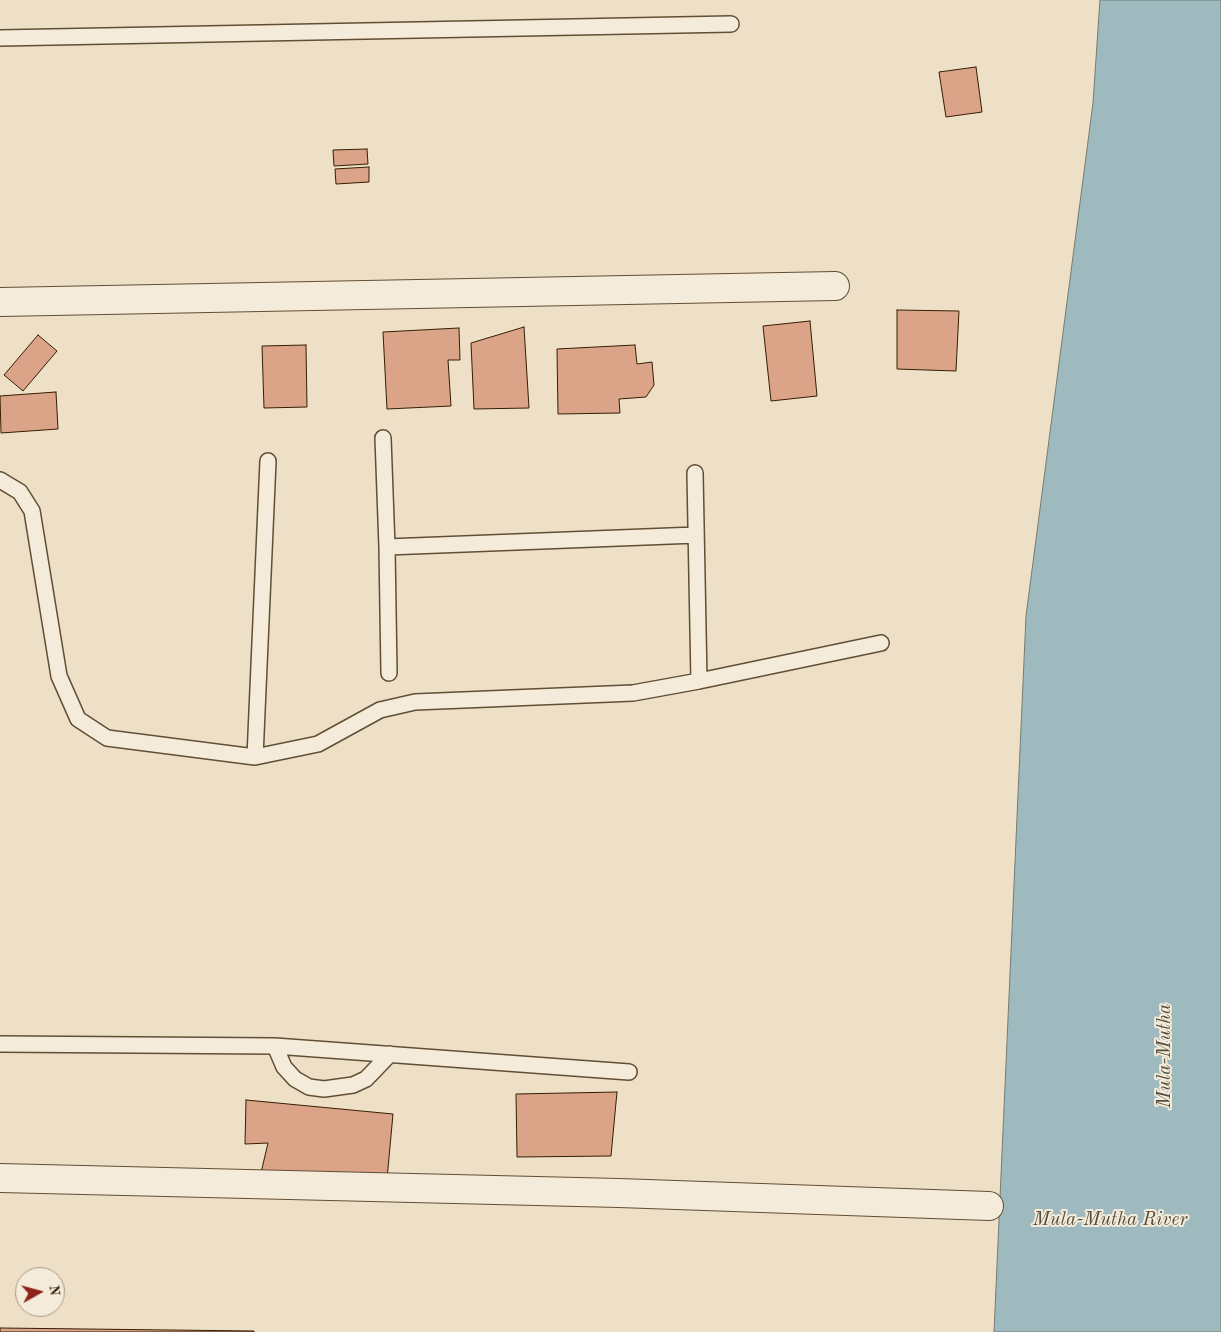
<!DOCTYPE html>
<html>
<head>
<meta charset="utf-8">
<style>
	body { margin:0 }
	#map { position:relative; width:1221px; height:1332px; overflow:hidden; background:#eee0c6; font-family:"Old Standard TT",serif }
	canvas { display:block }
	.north { position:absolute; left:15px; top:1267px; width:50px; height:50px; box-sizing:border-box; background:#f4ebda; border:1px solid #a79984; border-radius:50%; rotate:83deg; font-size:14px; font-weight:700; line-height:20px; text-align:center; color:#341e02 }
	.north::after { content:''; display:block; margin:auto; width:18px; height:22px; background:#8f2418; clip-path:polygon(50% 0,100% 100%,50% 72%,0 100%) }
</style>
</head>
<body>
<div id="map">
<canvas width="1221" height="1332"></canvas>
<div class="north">N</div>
</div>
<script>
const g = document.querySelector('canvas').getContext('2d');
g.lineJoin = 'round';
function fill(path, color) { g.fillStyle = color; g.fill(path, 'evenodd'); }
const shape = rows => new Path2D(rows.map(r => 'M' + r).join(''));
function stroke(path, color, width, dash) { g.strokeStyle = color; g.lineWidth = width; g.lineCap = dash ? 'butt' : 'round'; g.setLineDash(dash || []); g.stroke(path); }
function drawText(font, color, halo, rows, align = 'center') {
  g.font = font + ' "Old Standard TT",serif'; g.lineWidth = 4; g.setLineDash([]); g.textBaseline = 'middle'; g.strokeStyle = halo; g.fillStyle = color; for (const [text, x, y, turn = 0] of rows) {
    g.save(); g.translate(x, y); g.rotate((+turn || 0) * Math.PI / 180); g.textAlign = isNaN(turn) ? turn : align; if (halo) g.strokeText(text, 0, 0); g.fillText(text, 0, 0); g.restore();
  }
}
const water = shape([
	[1100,0,1221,0,1221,1332,994,1332,1026,616,1093,103,1100,0]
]);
const building = shape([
	[976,67,982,112,946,117,939,72,976,67],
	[367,149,368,164,334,166,333,150,367,149],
	[369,167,369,182,336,184,335,169,369,167],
	[897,310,959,311,956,371,897,369,897,310],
	[810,321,817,396,771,401,763,326,810,321],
	[524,327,529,408,474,409,471,343,524,327],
	[459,328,460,360,448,360,451,406,387,409,383,332,459,328],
	[38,335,57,351,23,391,4,375,38,335],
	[306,345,307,407,264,408,262,346,306,345],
	[635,345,637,364,652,362,654,385,646,397,619,399,620,413,558,414,557,349,635,345],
	[56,392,58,429,1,433,0,396,56,392],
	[617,1092,611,1156,517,1157,516,1094,617,1092],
	[246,1100,393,1114,387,1179,260,1177,268,1143,245,1144,246,1100],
	[0,1328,254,1331,254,1332,0,1332,0,1328]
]);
const service = shape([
	[0,38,731,24],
	[383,438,387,547],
	[695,473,699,681],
	[0,480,20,492,32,511,59,676,78,719,107,738,255,757,318,744,380,710,415,702,633,693,699,681,881,643],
	[389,673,387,547,696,535],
	[255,757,268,461],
	[0,1044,275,1046,629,1072],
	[275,1046,284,1067,295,1079,309,1087,324,1089,353,1085,366,1079,390,1054]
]);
const minor = shape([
	[0,302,835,286],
	[0,1178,619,1193,989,1206]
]);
const waterNames = [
	["Mula-Mutha",1165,1056,-90],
	["Mula-Mutha River",1110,1220]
];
fill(water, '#9ebabf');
stroke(water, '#747c73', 1);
fill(building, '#dba388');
stroke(building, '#341e02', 1);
stroke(service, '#624e33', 18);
stroke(minor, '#624e33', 30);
stroke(service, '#f4ebda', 15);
stroke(minor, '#f4ebda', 28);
drawText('italic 19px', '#544d3b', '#f4ebda', waterNames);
</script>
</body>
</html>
